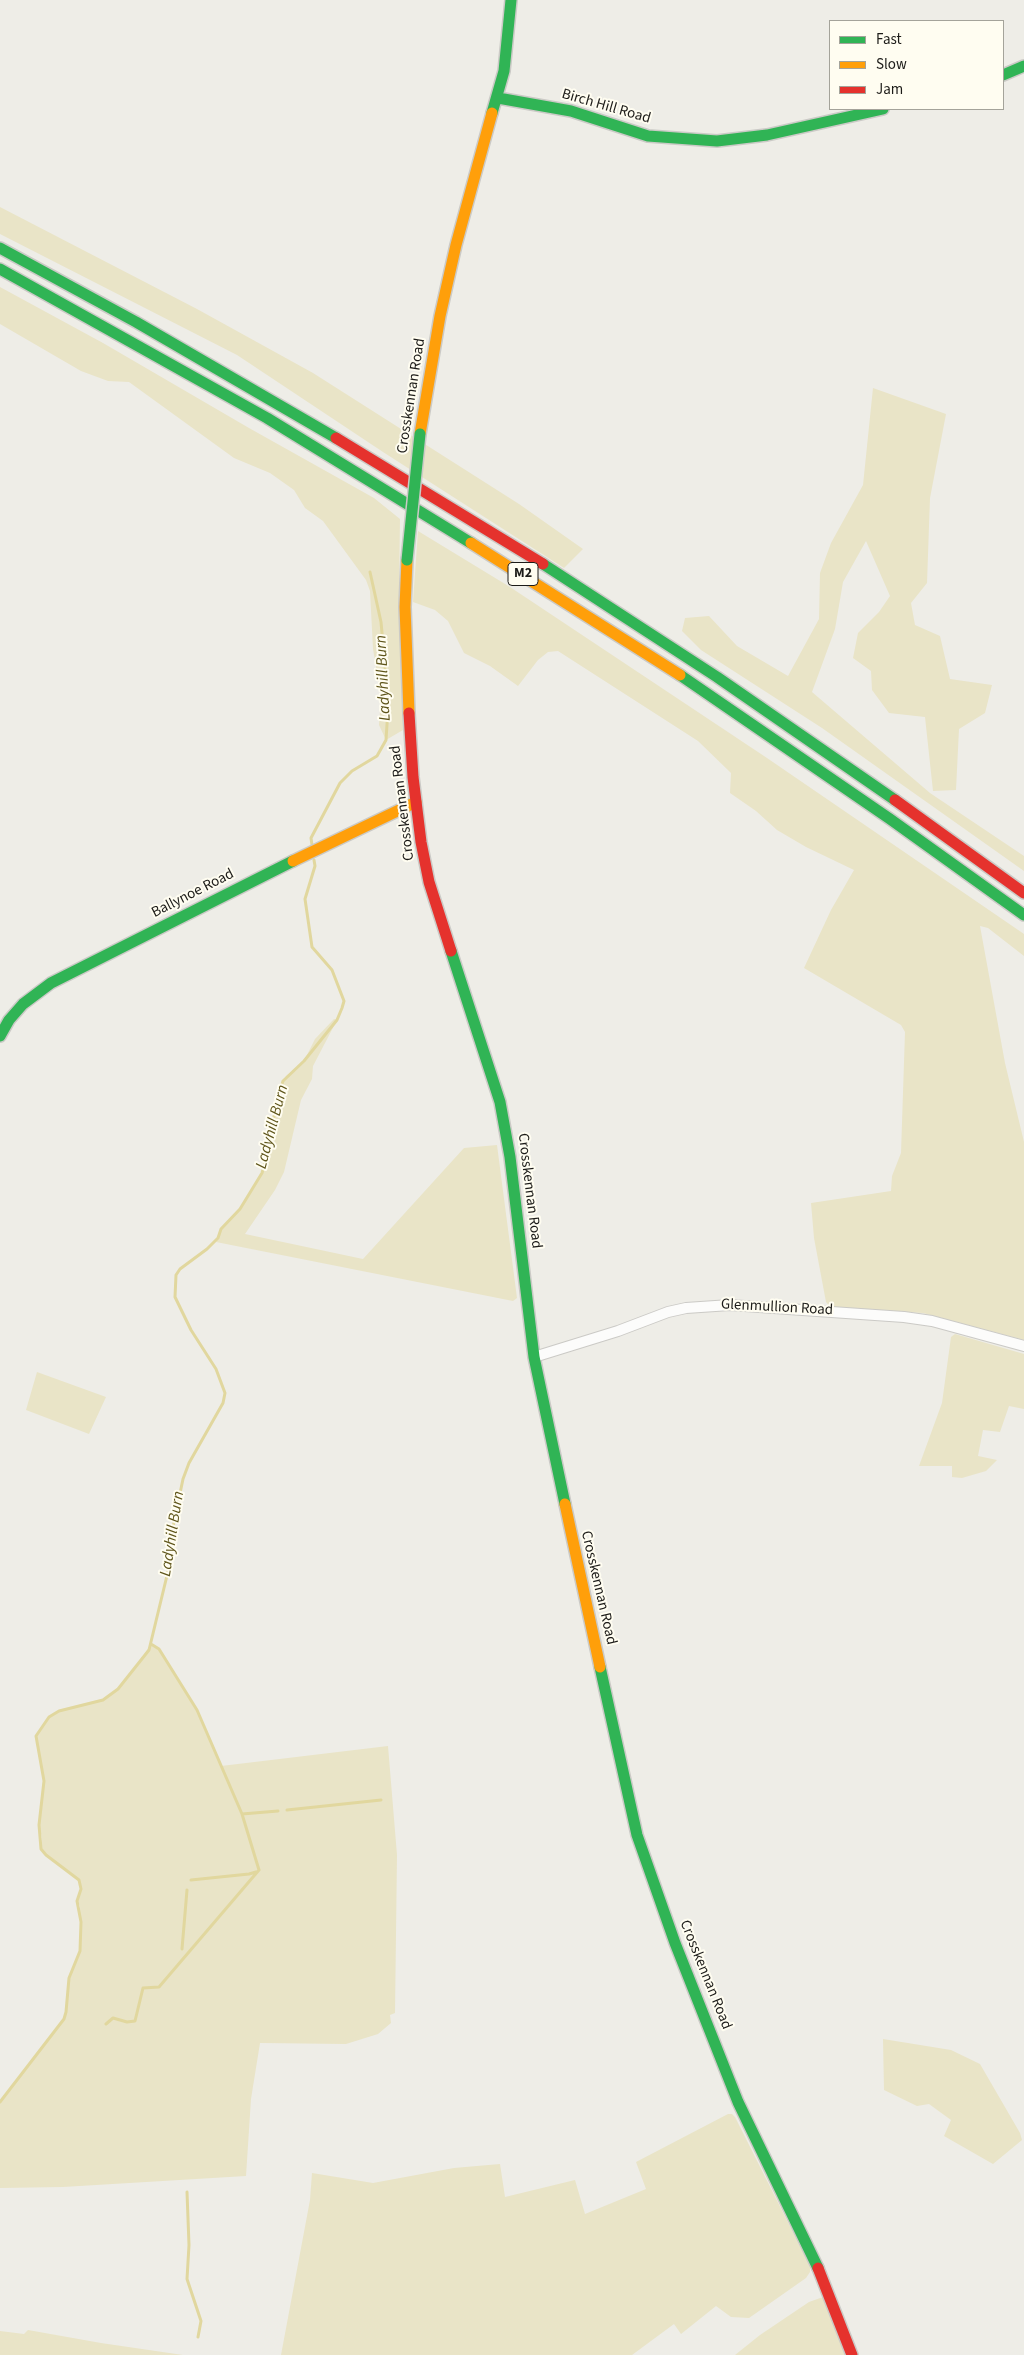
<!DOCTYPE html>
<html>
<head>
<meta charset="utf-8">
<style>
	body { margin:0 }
	#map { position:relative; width:1024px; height:2355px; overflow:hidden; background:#eeede7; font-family:"Source Sans 3",sans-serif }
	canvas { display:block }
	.legend { position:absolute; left:829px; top:20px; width:175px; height:90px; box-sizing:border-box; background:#fffdf1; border:1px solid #a4a39a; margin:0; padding:6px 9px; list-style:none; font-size:15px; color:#1c1b18 }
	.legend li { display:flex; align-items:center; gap:10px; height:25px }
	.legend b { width:25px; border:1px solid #a4a39a }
</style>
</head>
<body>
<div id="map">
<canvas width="1024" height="2355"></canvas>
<ul class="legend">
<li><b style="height:6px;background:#30b455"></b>Fast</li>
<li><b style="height:6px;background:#ff9f0a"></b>Slow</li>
<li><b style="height:6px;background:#e5322d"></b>Jam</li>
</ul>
</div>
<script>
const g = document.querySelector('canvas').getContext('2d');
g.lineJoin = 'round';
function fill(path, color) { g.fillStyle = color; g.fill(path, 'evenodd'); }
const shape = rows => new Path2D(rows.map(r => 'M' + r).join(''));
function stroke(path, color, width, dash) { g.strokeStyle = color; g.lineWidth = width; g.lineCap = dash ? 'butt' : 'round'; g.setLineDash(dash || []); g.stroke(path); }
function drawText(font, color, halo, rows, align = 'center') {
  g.font = font + ' "Source Sans 3",sans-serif'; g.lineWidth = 4; g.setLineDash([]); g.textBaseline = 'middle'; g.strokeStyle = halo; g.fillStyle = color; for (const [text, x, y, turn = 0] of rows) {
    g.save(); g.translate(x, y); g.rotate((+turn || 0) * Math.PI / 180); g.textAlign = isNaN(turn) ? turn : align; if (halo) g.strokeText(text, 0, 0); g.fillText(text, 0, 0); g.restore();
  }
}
const green = shape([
	[0,207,197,309,313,373,519,504,583,549,564,568,383,452,237,355,0,234],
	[0,287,103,343,249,428,374,498,400,519,399,590,403,730,386,740,379,725,381,697,373,649,370,591,366,580,323,521,305,508,294,490,270,473,234,458,129,382,108,381,81,371,0,324],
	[873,388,946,414,930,498,927,583,911,603,915,625,940,636,950,679,992,685,985,713,959,729,956,790,933,791,925,717,889,713,872,690,871,671,853,658,858,633,879,612,890,596,866,541,843,582,835,629,812,692,930,793,1024,856,1024,871,822,728,701,650,682,631,685,618,709,616,737,646,788,676,819,619,820,573,831,543,863,485],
	[418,531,510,587,767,758,1024,934,1024,956,988,928,980,926,1005,1063,1024,1142,1024,1340,923,1313,830,1307,826,1302,814,1238,811,1203,891,1191,892,1176,901,1153,905,1032,901,1025,804,968,831,910,854,870,806,847,777,830,756,811,730,793,731,773,698,741,558,651,548,652,538,660,518,686,490,666,464,653,448,621,435,610,413,602],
	[334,1019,337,1020,313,1066,312,1079,301,1100,284,1172,275,1190,245,1234,363,1259,464,1148,497,1145,517,1298,513,1301,216,1242,221,1229,240,1209,262,1173,268,1152,278,1093,286,1076,304,1061,315,1039],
	[955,1334,1024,1354,1024,1409,1009,1406,1000,1432,983,1430,978,1456,997,1460,986,1471,962,1478,952,1477,952,1466,919,1466,942,1403,951,1337],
	[37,1372,106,1397,89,1434,26,1410],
	[151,1644,159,1649,197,1710,221,1766,388,1746,397,1855,395,2013,390,2015,391,2023,378,2034,346,2044,260,2043,251,2099,246,2176,63,2187,0,2188,0,2102,64,2019,66,2012,69,1978,80,1951,81,1942,80,1906,77,1901,81,1889,79,1880,46,1855,41,1849,42,1838,39,1825,44,1781,36,1736,49,1717,59,1711,103,1700,118,1689,131,1674],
	[883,2039,951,2050,980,2064,1020,2133,1022,2140,993,2164,944,2136,951,2120,929,2104,917,2106,884,2090],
	[728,2114,732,2114,735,2117,810,2266,810,2272,806,2278,749,2318,731,2317,716,2306,681,2334,674,2324,632,2355,281,2355,310,2200,312,2173,373,2183,454,2168,500,2164,505,2197,575,2180,585,2214,646,2189,636,2162],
	[823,2297,845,2355,735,2355,760,2335,809,2302],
	[28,2330,101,2343,183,2355,0,2355,0,2331,24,2334]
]);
const stream = shape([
	[312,845,311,838,340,783,352,771,377,756,386,740,388,709,385,665,381,622,370,572],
	[151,1644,159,1649,197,1710,242,1814,259,1870],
	[287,1810,381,1800],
	[242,1814,278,1811],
	[191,1880,249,1874,256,1872],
	[182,1949,187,1890],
	[106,2024,113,2018,127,2022,135,2021,143,1988,159,1987,259,1870],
	[0,2102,64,2019,66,2012,69,1978,80,1951,81,1922,77,1901,81,1889,79,1880,46,1855,41,1849,39,1825,44,1781,36,1736,49,1717,59,1711,103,1700,118,1689,149,1650,171,1559,173,1527,183,1479,189,1463,223,1403,225,1393,216,1369,191,1330,175,1297,176,1275,180,1269,207,1249,218,1238,221,1229,240,1209,262,1173,268,1152,277,1099,283,1081,304,1061,337,1020,342,1008,344,1001,332,970,312,947,305,899,315,866,314,860],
	[187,2192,189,2245,187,2279,201,2321,198,2337]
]);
const street = shape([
	[534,1357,618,1331,668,1312,686,1308,730,1305,904,1317,932,1321,1024,1346]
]);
const fast = shape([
	[1003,75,1024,66],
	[498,98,571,111,648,136,717,141,767,135,883,109],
	[492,113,504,71,511,0],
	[0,248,136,322,336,438],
	[0,269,267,418,471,543],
	[543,564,717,677,895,800],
	[680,675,890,819,1024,915],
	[451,951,500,1102,510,1157,534,1357,565,1504],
	[0,1036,9,1020,23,1004,51,983,293,861],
	[600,1667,637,1835,675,1943,738,2102,818,2268]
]);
const slow = shape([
	[420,434,440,316,456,245,492,113],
	[471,543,680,675],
	[407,560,405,607,409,713],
	[293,861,416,802],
	[565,1504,600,1667]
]);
const jam = shape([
	[336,438,543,564],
	[409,713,413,777,421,842,429,882,451,951],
	[895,800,1024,893],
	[818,2268,852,2355]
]);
const fastBridge = shape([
	[407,560,420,434]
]);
const shields = [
	[523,574,30]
];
const shieldNames = [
	["M2",523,574]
];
const streetNames = [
	["Birch Hill Road",606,107,16],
	["Crosskennan Road",412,396,-81],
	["Crosskennan Road",403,803,-97],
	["Ballynoe Road",193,894,-27],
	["Crosskennan Road",529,1191,83],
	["Glenmullion Road",777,1308,3],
	["Crosskennan Road",598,1588,77],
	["Crosskennan Road",705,1975,68]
];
const waterNames = [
	["Ladyhill Burn",384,678,-93],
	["Ladyhill Burn",273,1127,-75],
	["Ladyhill Burn",173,1534,-81]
];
fill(green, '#e9e4c7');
stroke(stream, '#e1d79e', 3);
stroke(street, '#cbcac6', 12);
stroke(fast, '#cbcac6', 14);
stroke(slow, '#cbcac6', 14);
stroke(jam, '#cbcac6', 14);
stroke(street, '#fcfcfb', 10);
stroke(fast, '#30b455', 11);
stroke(slow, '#ff9f0a', 11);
stroke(jam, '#e5322d', 11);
stroke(fastBridge, '#cbcac6', 14, []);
stroke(fastBridge, '#30b455', 11);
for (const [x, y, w] of shields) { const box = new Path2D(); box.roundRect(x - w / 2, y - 11.5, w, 23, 4); g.fillStyle = '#fffdf1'; g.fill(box); stroke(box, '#1c1b18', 1); }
drawText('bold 14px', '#1c1b18', null, shieldNames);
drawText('15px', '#1c1b18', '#fffdf1', streetNames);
drawText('italic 16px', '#5e5419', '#fffdf1', waterNames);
</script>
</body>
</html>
